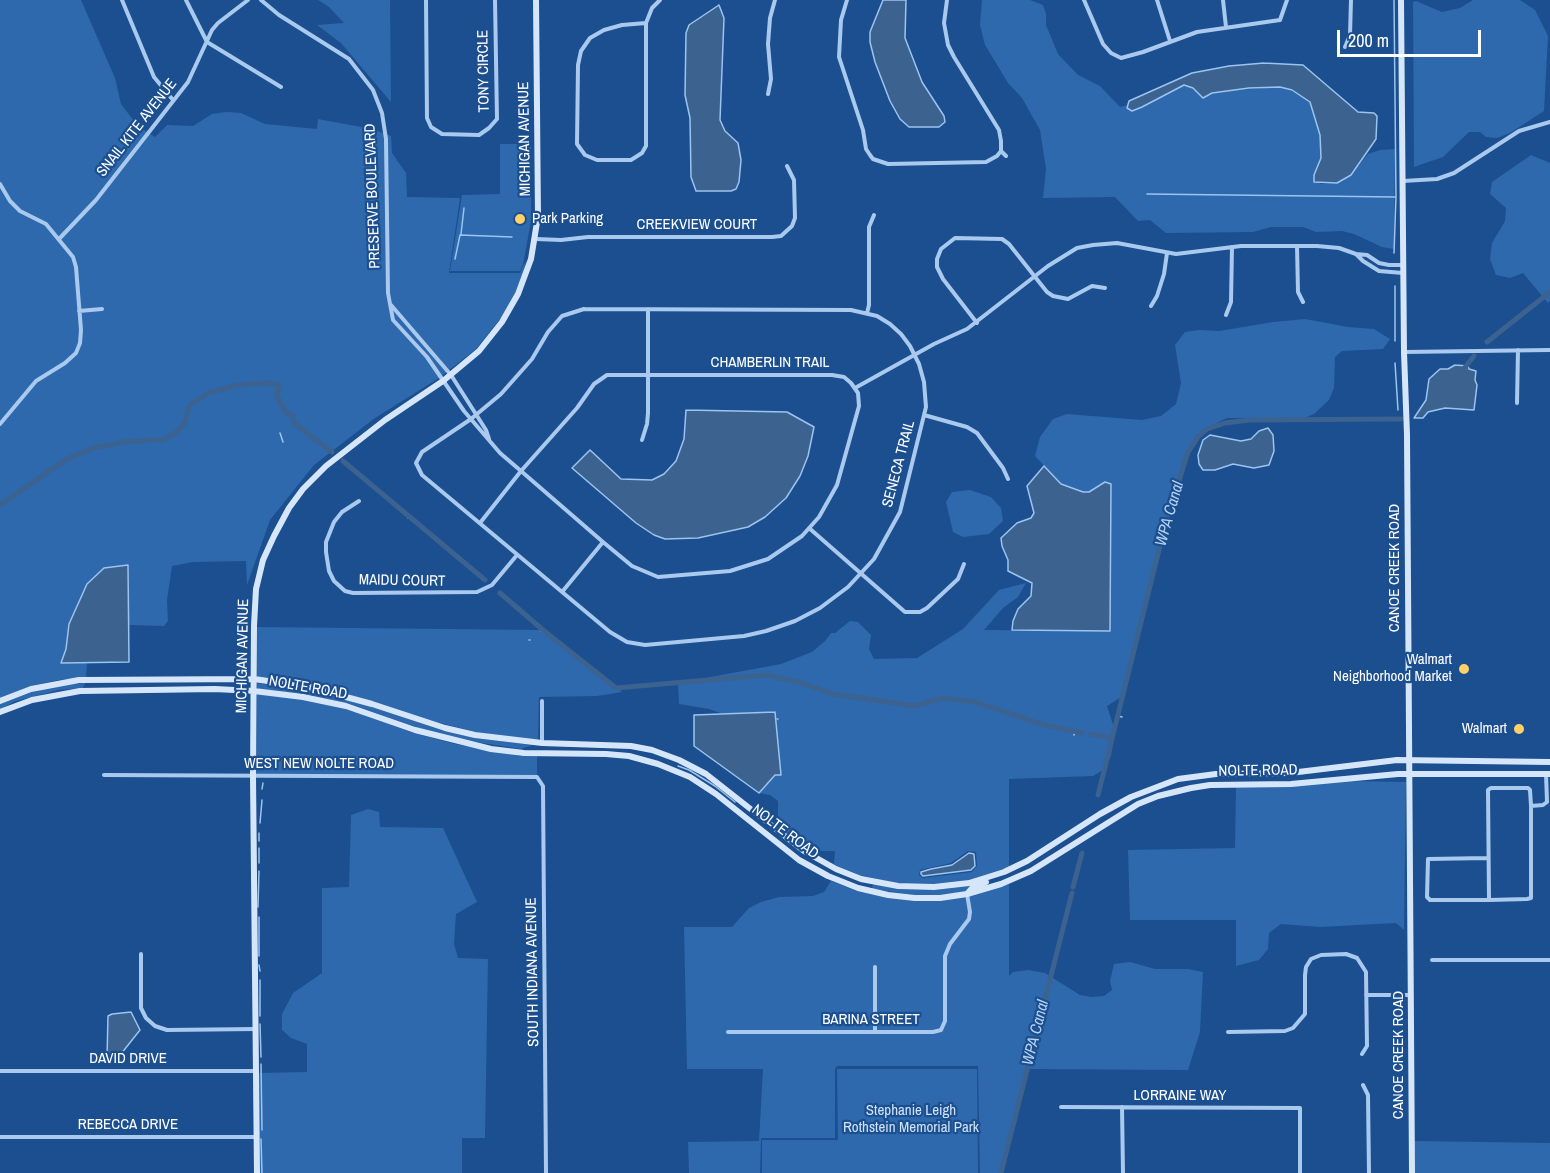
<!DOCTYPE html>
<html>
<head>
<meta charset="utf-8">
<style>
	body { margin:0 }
	#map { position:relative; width:1550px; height:1173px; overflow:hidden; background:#1b4f8f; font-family:"Archivo Narrow",sans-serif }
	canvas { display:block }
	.scale { position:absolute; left:1337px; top:30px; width:144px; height:27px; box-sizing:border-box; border:3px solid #fff; border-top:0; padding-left:8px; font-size:18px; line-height:21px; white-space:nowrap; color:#fff; -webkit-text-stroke:4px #1b4f8f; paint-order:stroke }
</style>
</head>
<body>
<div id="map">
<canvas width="1550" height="1173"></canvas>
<div class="scale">200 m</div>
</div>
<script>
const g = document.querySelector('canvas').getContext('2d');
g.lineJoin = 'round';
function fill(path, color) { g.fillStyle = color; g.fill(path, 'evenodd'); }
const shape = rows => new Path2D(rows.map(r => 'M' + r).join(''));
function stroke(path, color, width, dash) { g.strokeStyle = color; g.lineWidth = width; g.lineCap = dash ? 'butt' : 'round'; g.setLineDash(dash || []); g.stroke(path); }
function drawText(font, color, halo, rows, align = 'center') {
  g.font = font + ' "Archivo Narrow",sans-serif'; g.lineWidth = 4.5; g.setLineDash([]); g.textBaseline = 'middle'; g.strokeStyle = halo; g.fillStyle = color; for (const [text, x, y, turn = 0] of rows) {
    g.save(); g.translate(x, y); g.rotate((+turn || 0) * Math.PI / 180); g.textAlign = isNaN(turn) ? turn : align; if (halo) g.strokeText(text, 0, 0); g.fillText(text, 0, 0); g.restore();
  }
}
const green = shape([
	[0,0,81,0,115,78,121,104,138,126,155,137,167,125,193,126,212,114,226,112,241,113,265,124,317,129,318,119,372,129,391,136,392,153,406,173,407,197,460,198,449,273,520,273,526,260,524,273,507,310,476,349,439,378,375,418,314,465,270,520,247,585,246,561,193,562,172,566,167,600,168,621,164,626,129,625,128,565,69,624,66,649,61,663,87,663,86,678,58,680,30,686,0,698],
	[318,0,390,0,391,102,341,43,317,25,344,23,329,7],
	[982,0,1030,0,1043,5,1046,14,1046,25,1058,54,1078,75,1100,86,1120,107,1128,105,1127,108,1142,107,1184,84,1193,88,1203,98,1212,93,1225,91,1280,87,1302,95,1310,102,1320,136,1321,158,1318,166,1320,184,1337,183,1351,175,1368,154,1380,150,1395,149,1394,249,1382,247,1354,234,1342,231,1316,232,1303,227,1271,227,1253,232,1166,233,1150,220,1138,221,1115,197,1043,198,1046,169,1040,130,1022,98,1008,83,985,45,980,25],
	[1473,0,1520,0,1535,10,1548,36,1544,111,1510,133,1497,138,1486,137,1480,132,1469,132,1443,157,1414,167,1413,2,1416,1,1442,12,1460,8],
	[500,144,531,144,531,221,523,265,520,271,450,271,462,195,500,194],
	[1531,155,1550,163,1550,301,1548,303,1523,273,1510,278,1496,275,1490,259,1492,243,1505,221,1506,208,1490,194,1492,182],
	[1305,319,1348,327,1374,329,1390,339,1383,349,1342,351,1335,357,1334,388,1329,400,1314,414,1304,418,1227,418,1201,431,1183,460,1159,545,1123,696,1107,706,1115,731,1111,756,1103,770,1093,776,1009,779,1009,867,969,880,934,884,898,883,862,876,837,866,834,864,835,851,809,851,778,827,778,801,770,795,759,793,775,775,781,775,775,712,723,714,709,709,679,704,678,683,781,664,812,652,825,641,831,633,835,633,850,621,858,622,871,635,869,649,874,659,917,658,963,629,999,590,1026,583,1018,597,1003,608,984,630,1109,631,1111,484,1105,482,1089,492,1083,492,1061,484,1035,456,1040,437,1053,419,1067,414,1142,420,1161,416,1176,404,1181,383,1175,345,1185,332,1199,330,1219,331,1273,322],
	[968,851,976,852,977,866,972,872,923,878,919,875,920,870,951,863],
	[970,490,991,497,1001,508,1003,521,989,534,963,537,953,532,946,502,952,492],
	[256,627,541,630,622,692,597,696,539,697,538,740,476,732,257,677],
	[85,683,83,688,59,690,16,701,0,709,0,704,32,692,59,685],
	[257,683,308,690,372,707,444,731,475,738,533,745,521,749,456,739,416,727,347,703,303,694,257,689],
	[257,694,302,699,346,709,414,733,455,744,520,756,537,756,537,778,256,774],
	[1346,781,1406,782,1404,930,1396,923,1320,927,1281,924,1269,933,1268,949,1259,960,1236,966,1236,920,1130,920,1128,850,1235,848,1236,787],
	[368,809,379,812,380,827,443,828,477,902,456,914,454,944,458,958,488,959,485,1138,462,1138,462,1173,260,1173,258,1073,307,1072,307,1044,291,1038,282,1030,282,1014,293,993,322,973,322,888,349,887,351,815],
	[831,881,857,891,887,898,969,896,1009,884,1009,976,1013,972,1028,970,1045,973,1080,995,1091,997,1104,996,1112,990,1110,981,1114,964,1130,962,1155,969,1188,969,1203,972,1200,1032,1188,1070,1027,1069,1000,1173,980,1173,978,1066,837,1066,835,1069,835,1138,761,1138,760,1173,689,1173,688,1142,759,1141,763,1069,687,1069,684,927,732,927,749,908,761,902,779,897,813,896,824,892],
	[873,884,897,889,935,890,971,885,965,892,940,895,915,895,872,889],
	[837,1069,977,1069,978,1173,762,1173,762,1140,838,1140],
	[1414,1141,1550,1143,1550,1173,1414,1173]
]);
const water = shape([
	[883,0,906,0,905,38,922,82,944,116,945,122,939,127,909,127,900,119,890,101,875,62,870,42,870,32,883,0],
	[719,5,724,18,720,120,725,131,738,143,741,160,739,182,736,189,731,191,696,191,691,177,690,118,685,95,686,33,689,25,719,5],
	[1264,63,1303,65,1358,112,1374,113,1377,116,1376,139,1351,175,1337,183,1314,182,1314,175,1321,158,1320,135,1310,102,1292,90,1280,87,1249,88,1212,93,1203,98,1193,88,1184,85,1142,107,1132,111,1127,108,1129,101,1192,73,1229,66,1264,63],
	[1455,365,1468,366,1469,369,1476,371,1475,380,1477,385,1474,410,1445,408,1428,412,1423,418,1414,418,1426,400,1429,379,1440,369,1448,369,1455,365],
	[686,410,787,412,814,427,808,456,800,476,786,498,765,517,748,527,698,538,665,539,654,535,636,523,572,468,590,450,621,479,652,480,664,474,676,461,684,439,686,410],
	[1268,428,1273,435,1274,451,1269,465,1254,468,1233,464,1215,470,1203,470,1199,464,1198,455,1203,440,1210,435,1241,441,1251,439,1259,431,1268,428],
	[1044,466,1061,484,1083,492,1089,492,1105,482,1111,484,1110,631,1012,630,1013,621,1018,609,1031,596,1032,583,1008,571,1008,560,1002,546,1001,538,1017,523,1031,518,1034,513,1027,486,1044,466],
	[128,565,129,662,61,663,66,649,69,624,87,584,104,568,128,565],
	[775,712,781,775,775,775,759,793,694,746,694,715,775,712],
	[969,853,974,854,975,866,971,870,923,876,921,874,921,872,931,869,952,865,969,853],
	[131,1012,140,1030,117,1059,111,1060,107,1058,108,1016,112,1014,131,1012]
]);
const stream = shape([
	[1394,0,1396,197],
	[1147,194,1396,197,1394,253],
	[461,234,464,208],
	[455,259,460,235,512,237],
	[1395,286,1395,341],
	[1395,363,1398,410],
	[280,433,283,442],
	[408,518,409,517],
	[541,631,543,630],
	[529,640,530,640],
	[1118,716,1122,717],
	[777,719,778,719],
	[1074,735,1075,731],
	[678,766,689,770,715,786,735,802],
	[262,789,263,783],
	[260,823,262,800],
	[259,833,259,841],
	[259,848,259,863],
	[258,907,259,871],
	[259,917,259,956],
	[259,965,260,971],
	[260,980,260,1016],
	[260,1024,261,1057],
	[261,1064,262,1130],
	[261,1139,262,1173]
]);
const canal = shape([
	[1487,342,1550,292],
	[1463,370,1474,356],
	[343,461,485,580],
	[0,505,67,459,93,448,130,441,163,440,177,432,185,423,189,406,208,393,238,385,267,383,278,385,279,389,276,394,286,413,293,416,293,422,332,452],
	[500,593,543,630,616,688,766,675,798,682,833,694,915,706,943,698,975,702,1041,724,1082,733],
	[1091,734,1112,738],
	[1098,795,1166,522,1188,452,1198,437,1207,429,1225,423,1250,420,1401,419],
	[1073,887,1082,853],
	[1001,1173,1072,893]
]);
const street = shape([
	[122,0,154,77,173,100],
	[186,0,207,42,281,87],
	[261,0,279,15,349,59,373,90,382,113,386,139,388,293,393,320,427,357,464,411,500,453,521,471,603,542,632,566,658,577,730,571,768,559,802,536,819,517,837,485,859,406,858,393,851,383,844,377,832,375,607,375,594,384,577,408,521,471,480,523],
	[426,0,427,118,431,127,442,134,479,135,489,128,497,119,495,0],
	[847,0,841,20,839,57,863,130,866,149,870,155,873,159,888,164,986,162,997,156,1001,151,1001,141,999,130,954,57,948,45,944,23,947,0],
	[1084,0,1103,44,1111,53,1121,58,1143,52,1197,32,1280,20,1287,0],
	[1157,0,1170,41],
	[1223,0,1226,27],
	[646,23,622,25,604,30,590,38,581,51,578,65,577,144,585,155,597,160,631,160,642,153,646,146,646,23,652,8,660,0],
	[1345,47,1350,35,1351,0],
	[768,94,771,79,768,44,770,18,775,0],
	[1001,151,1006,156],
	[1403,181,1437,179,1454,173,1519,131,1550,122],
	[0,184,10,201,20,211,46,224,73,257,76,267,81,330,80,343,76,353,65,363,36,381,0,424],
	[59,239,96,200,188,82,212,30,218,23,248,0],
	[536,239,561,240,588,237,772,237,781,236,792,226,795,218,794,180,787,166],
	[1297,246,1298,292,1303,302],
	[1356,254,1363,261,1379,271,1403,273],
	[391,305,451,375,486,430,489,439],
	[1151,306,1157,296,1164,274,1167,253],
	[584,309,851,310,877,316,890,324,901,334,910,346,919,364,924,382,926,407,900,512,874,559,848,587,820,608,795,621,766,631,744,636,645,645,627,642,610,632,422,475,416,463,422,452,471,419,501,394,532,359,548,332,562,316,584,309],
	[79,311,102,309],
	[867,313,869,305,869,227,874,215],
	[1226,315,1231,302,1232,247],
	[977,323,943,279,937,267,937,259,941,249,955,238,1002,239,1009,244,1047,292,1053,296,1068,299,1092,286,1105,288],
	[1404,352,1550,350],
	[855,388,934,344,967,329,1048,266,1077,248,1093,245,1117,243,1176,254,1241,246,1317,246,1339,248,1356,254,1367,255,1379,263,1389,265,1403,265],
	[1517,403,1518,350],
	[924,415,967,427,977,433,1003,468,1008,479],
	[642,440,647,424,648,413,648,309],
	[359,501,342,512,334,522,326,542,326,552,329,571,334,581,345,591,353,593,477,592,492,585,517,555],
	[809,528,905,612,920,612,927,608,958,579,964,564],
	[562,592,603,542],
	[542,743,542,701],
	[104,775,537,777,543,786,546,1173],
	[1531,806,1543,805,1547,802,1546,774],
	[1488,858,1428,859,1427,897,1430,900,1489,900,1527,899,1531,898,1531,806,1530,790,1528,788,1491,788,1488,790,1489,900],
	[141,954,141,1008,146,1018,155,1026,167,1030,256,1029],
	[1432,960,1550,960],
	[875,967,875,1032],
	[1366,995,1410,995],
	[728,1032,933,1032,941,1030,945,1021,945,956,950,944,969,919,970,912,967,894],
	[1228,1032,1285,1031,1293,1028,1305,1014,1305,975,1306,967,1311,959,1321,955,1346,954,1357,958,1366,972,1367,1046,1362,1054],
	[0,1071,255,1071],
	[1363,1085,1368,1095,1369,1173],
	[1061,1107,1300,1108,1300,1173],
	[1122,1107,1123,1173],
	[0,1137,256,1137]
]);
const secondary = shape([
	[1401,0,1404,352,1407,435,1412,1173],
	[0,701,31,689,79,680,254,679,309,687,372,704,445,728,475,735,542,743,631,746,652,750,679,760,706,774,804,851,836,869,861,879,898,886,934,887,969,883,1004,872,1027,861,1100,814,1131,797,1178,779,1216,774,1290,773,1397,760,1550,762],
	[0,712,32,700,80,691,215,689,254,691,303,697,346,706,415,730,491,749,524,753,606,754,629,756,658,764,690,777,716,794,799,860,828,876,858,888,888,895,915,898,940,898,967,894,1001,884,1031,871,1138,804,1158,796,1191,788,1210,785,1291,784,1398,774,1550,774],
	[967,894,974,886,986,882],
	[257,1173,253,776,254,626,256,589,263,560,274,536,289,508,303,489,326,466,385,420,443,381,479,351,502,322,518,294,531,259,538,216,536,0]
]);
const markers = [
	[520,219,6,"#ffd166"],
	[1464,669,6,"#ffd166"],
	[1519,729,6,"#ffd166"]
];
const streetNames = [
	["TONY CIRCLE",484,71,-91],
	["SNAIL KITE AVENUE",137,128,-52],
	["MICHIGAN AVENUE",525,139,-91],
	["PRESERVE BOULEVARD",373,196,-92],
	["CREEKVIEW COURT",697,225],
	["CHAMBERLIN TRAIL",770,363],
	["SENECA TRAIL",899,464,-75],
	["CANOE CREEK ROAD",1395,568,-90],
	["MAIDU COURT",402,581,1],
	["MICHIGAN AVENUE",243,656,-89],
	["NOLTE ROAD",308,688,10],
	["WEST NEW NOLTE ROAD",319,764],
	["NOLTE ROAD",1258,771,-1],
	["NOLTE ROAD",785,832,37],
	["SOUTH INDIANA AVENUE",533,972,-91],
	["BARINA STREET",871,1020],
	["CANOE CREEK ROAD",1399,1055,-90],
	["DAVID DRIVE",128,1059],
	["LORRAINE WAY",1180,1096],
	["REBECCA DRIVE",128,1125]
];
const poiNames = [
	["Park Parking",532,219,"left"],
	["Walmart",1452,660],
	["Neighborhood Market",1452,677],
	["Walmart",1507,729]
];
const parkNames = [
	["Stephanie Leigh",911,1111],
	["Rothstein Memorial Park",911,1128]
];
const waterNames = [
	["WPA Canal",1170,514,-74],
	["WPA Canal",1036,1033,-76]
];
fill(green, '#2e69ad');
fill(water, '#3c6290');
stroke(water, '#9cc4f0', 1.5);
stroke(stream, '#9cc4f0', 1.5);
stroke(canal, '#3c6290', 5);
stroke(street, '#a9c9ee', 4);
stroke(secondary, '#d6e6fa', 6);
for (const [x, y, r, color] of markers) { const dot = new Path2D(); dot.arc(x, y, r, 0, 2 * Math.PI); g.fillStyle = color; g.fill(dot); stroke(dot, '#1b4f8f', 2); }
drawText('15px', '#fff', '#1b4f8f', streetNames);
drawText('15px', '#fff', '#1b4f8f', poiNames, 'right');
drawText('15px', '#cfe3fa', '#1b4f8f', parkNames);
drawText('italic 16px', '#b5d3f5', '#1b4f8f', waterNames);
</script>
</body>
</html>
